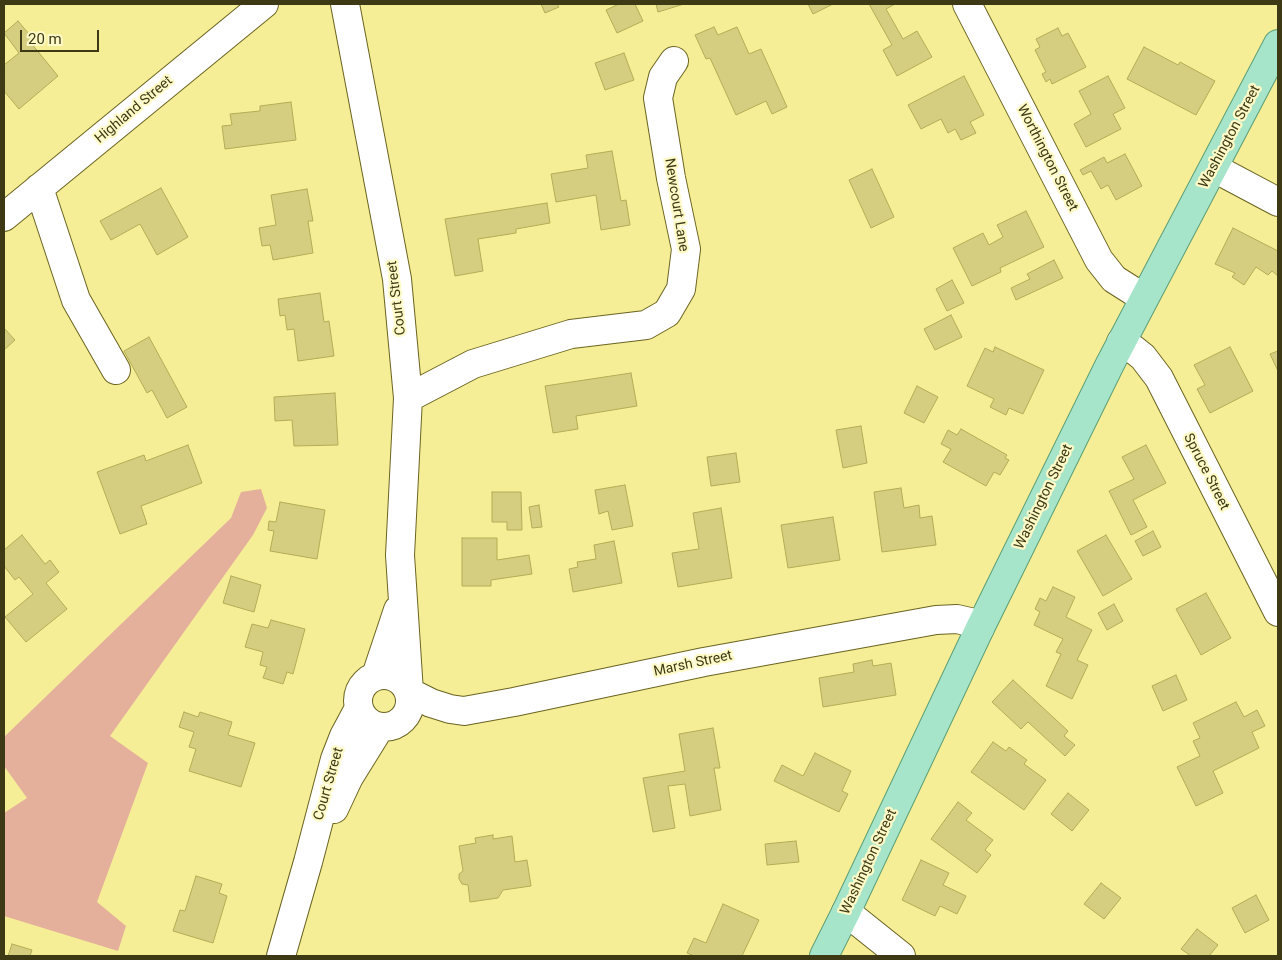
<!DOCTYPE html>
<html>
<head>
<meta charset="utf-8">
<style>
	body { margin:0 }
	#map { position:relative; width:1282px; height:960px; overflow:hidden; background:#f6ee96; font-family:Roboto,sans-serif }
	canvas { display:block }
	.frame { position:absolute; inset:0; border:5px solid #3d3915; pointer-events:none }
	.scale { position:absolute; left:20px; top:30px; width:79px; height:22px; box-sizing:border-box; border:2px solid #3d3915; border-top:0; padding-left:6px; font-size:15px; line-height:18px; white-space:nowrap; color:#3d3915; -webkit-text-stroke:4px #fefac7; paint-order:stroke }
</style>
</head>
<body>
<div id="map">
<canvas width="1282" height="960"></canvas>
<div class="frame"></div>
<div class="scale">20 m</div>
</div>
<script>
const g = document.querySelector('canvas').getContext('2d');
g.lineJoin = 'round';
function fill(path, color) { g.fillStyle = color; g.fill(path, 'evenodd'); }
const shape = rows => new Path2D(rows.map(r => 'M' + r).join(''));
function stroke(path, color, width, dash) { g.strokeStyle = color; g.lineWidth = width; g.lineCap = dash ? 'butt' : 'round'; g.setLineDash(dash || []); g.stroke(path); }
function drawText(font, color, halo, rows, align = 'center') {
  g.font = font + ' Roboto,sans-serif'; g.lineWidth = 4.5; g.setLineDash([]); g.textBaseline = 'middle'; g.strokeStyle = halo; g.fillStyle = color; for (const [text, x, y, turn = 0] of rows) {
    g.save(); g.translate(x, y); g.rotate((+turn || 0) * Math.PI / 180); g.textAlign = isNaN(turn) ? turn : align; if (halo) g.strokeText(text, 0, 0); g.fillText(text, 0, 0); g.restore();
  }
}
const green = shape([
	[261,489,267,508,253,535,110,736,148,763,97,902,126,926,118,951,4,916,4,813,27,798,4,766,4,737,231,518,241,492]
]);
const building = shape([
	[541,4,557,4,559,7,545,13,541,4],
	[619,4,635,4,643,21,617,33,606,10,619,4],
	[656,4,684,4,658,12,656,4],
	[808,4,833,4,813,14,808,4],
	[869,4,895,4,886,9,903,39,917,31,932,57,897,76,883,50,892,45,869,4],
	[18,21,35,41,31,43,58,76,19,109,4,91,4,65,19,53,4,33,18,21],
	[714,27,718,35,737,27,749,54,761,49,787,107,772,114,766,101,736,115,710,58,706,59,695,35,714,27],
	[1058,28,1062,36,1068,33,1086,67,1052,84,1050,79,1046,82,1042,74,1046,72,1035,50,1040,47,1036,39,1058,28],
	[1144,47,1178,65,1180,62,1215,81,1196,115,1127,79,1144,47],
	[624,53,634,80,605,90,595,63,624,53],
	[964,76,984,115,970,122,976,133,961,140,955,129,948,133,941,119,921,129,908,105,964,76],
	[1108,76,1125,108,1113,114,1121,129,1086,147,1074,124,1091,114,1079,91,1108,76],
	[291,102,296,140,225,149,222,126,232,125,230,114,260,111,260,106,291,102],
	[612,151,621,201,626,200,630,225,601,230,596,195,556,202,551,174,588,168,586,155,612,151],
	[1125,154,1142,186,1116,200,1108,185,1101,189,1091,171,1083,175,1080,170,1104,157,1107,163,1125,154],
	[872,169,894,217,871,228,849,180,872,169],
	[161,188,188,237,157,255,140,224,111,240,100,221,161,188],
	[307,189,313,221,308,221,313,253,273,260,270,245,262,246,259,228,276,225,271,195,307,189],
	[547,203,550,223,516,229,516,233,478,239,483,271,455,276,445,219,547,203],
	[1026,211,1044,247,1000,268,1001,272,972,286,953,248,983,233,989,245,1003,237,997,225,1026,211],
	[1233,228,1278,251,1278,276,1272,271,1268,275,1256,267,1244,285,1232,277,1235,273,1215,264,1233,228],
	[1054,260,1063,278,1016,300,1011,288,1030,279,1027,274,1054,260],
	[952,280,964,303,947,311,936,289,952,280],
	[320,293,324,322,329,321,334,356,298,361,294,329,287,330,285,315,280,316,278,299,320,293],
	[951,315,962,337,935,350,924,329,951,315],
	[4,328,15,340,4,350,4,328],
	[149,337,187,407,167,418,152,390,147,393,124,351,149,337],
	[995,347,1044,370,1023,414,1009,408,1006,415,990,407,994,399,967,386,985,348,993,352,995,347],
	[1230,347,1253,391,1210,413,1197,389,1205,385,1194,365,1230,347],
	[1278,351,1278,371,1270,354,1278,351],
	[631,373,637,406,576,416,578,429,553,433,545,386,631,373],
	[917,386,938,397,924,423,904,413,917,386],
	[335,393,338,445,294,446,292,420,275,421,274,397,335,393],
	[861,426,867,463,843,468,836,430,861,426],
	[961,429,1007,455,1005,458,1009,460,1000,475,994,472,986,486,943,462,951,449,941,444,948,430,957,435,961,429],
	[188,445,202,483,141,506,147,524,120,534,97,472,144,455,146,461,188,445],
	[1146,445,1166,483,1133,500,1147,527,1131,535,1109,491,1134,479,1122,457,1146,445],
	[736,453,740,482,711,486,707,457,736,453],
	[625,485,633,526,612,530,608,511,599,514,595,490,625,485],
	[901,488,904,508,919,505,920,518,932,516,936,545,882,552,874,492,901,488],
	[492,492,521,492,522,530,507,530,507,522,492,522,492,492],
	[280,502,325,510,317,559,270,551,274,531,268,530,269,521,276,522,280,502],
	[539,505,542,527,532,528,529,507,539,505],
	[721,508,732,578,678,587,672,553,699,549,693,513,721,508],
	[833,517,840,560,788,568,781,525,833,517],
	[1153,531,1161,547,1143,556,1135,541,1153,531],
	[22,535,45,564,50,560,59,572,46,583,67,609,26,642,5,617,33,594,19,577,15,580,4,566,4,550,22,535],
	[1106,535,1132,579,1103,596,1077,551,1106,535],
	[462,538,497,538,497,560,529,555,532,574,491,580,491,586,462,586,462,538],
	[614,541,622,583,573,592,569,569,578,567,577,562,596,559,594,545,614,541],
	[231,576,261,585,254,612,223,603,231,576],
	[1053,587,1075,597,1066,617,1092,630,1077,660,1088,665,1072,699,1046,686,1061,654,1056,652,1063,639,1034,625,1040,612,1035,609,1040,598,1046,601,1053,587],
	[1206,593,1231,638,1201,655,1176,609,1206,593],
	[1114,604,1123,621,1107,630,1098,613,1114,604],
	[271,620,305,629,293,674,287,672,283,684,263,678,267,667,260,665,263,652,245,647,252,624,268,628,271,620],
	[872,660,873,666,891,663,896,695,823,707,819,678,854,672,853,664,872,660],
	[1176,675,1187,700,1163,711,1152,686,1176,675],
	[1013,680,1068,731,1064,736,1075,745,1065,756,1028,722,1021,729,992,702,1013,680],
	[1236,702,1244,717,1257,710,1265,726,1252,732,1259,748,1213,771,1223,793,1196,806,1177,767,1200,756,1193,741,1200,738,1193,723,1236,702],
	[184,712,198,717,200,712,232,722,228,735,255,743,241,787,189,771,196,749,189,747,194,732,179,727,184,712],
	[713,728,720,768,714,768,721,810,690,816,685,784,668,786,675,828,653,832,643,778,685,771,679,734,713,728],
	[993,742,1006,751,1009,747,1027,760,1024,764,1046,780,1024,810,971,772,993,742],
	[815,753,851,771,842,791,848,794,839,812,774,781,782,765,803,776,815,753],
	[1068,793,1089,810,1072,831,1051,814,1068,793],
	[958,802,972,813,966,820,993,840,985,850,991,855,977,873,931,839,958,802],
	[493,835,493,839,512,836,515,862,527,860,531,886,503,890,498,898,470,902,468,885,462,884,459,879,459,874,463,871,459,846,476,843,475,838,493,835],
	[796,841,799,862,767,865,765,844,796,841],
	[921,860,949,873,943,885,966,896,957,914,940,906,935,916,902,900,921,860],
	[196,876,222,884,219,893,227,896,213,943,173,931,180,910,185,911,196,876],
	[1101,883,1121,898,1104,919,1084,904,1101,883],
	[1256,895,1269,920,1245,933,1232,908,1256,895],
	[723,904,759,920,742,956,694,956,687,953,694,938,706,943,723,904],
	[1197,929,1218,945,1209,956,1191,956,1181,949,1197,929],
	[12,944,32,950,30,956,8,956,12,944]
]);
const minor = shape([
	[345,4,397,279,408,398,400,555,409,692,431,703,450,709,464,711,514,702,704,662,936,620,957,619,970,622,980,628],
	[967,4,1099,260,1114,279,1144,298],
	[1214,168,1278,202],
	[39,188,76,300,116,370],
	[4,217,264,4],
	[1121,342,1133,349,1143,357,1159,378,1278,612],
	[408,398,473,364,571,334,646,325,667,313,681,289,686,249,671,178,658,98,663,77,674,61],
	'358 701a26 26 0 1 1 52 0a26 26 0 1 1-52 0Z',
	[376,676,398,610],
	[334,809,349,777,380,727],
	[846,912,901,956],
	[281,956,308,862,335,759,344,736,359,708]
]);
const major = shape([
	[824,956,846,912,980,628,1110,364,1278,44]
]);
const streetNames = [
	["Highland Street",134,110,-40],
	["Washington Street",1230,137,-62],
	["Worthington Street",1047,158,63],
	["Newcourt Lane",676,205,81],
	["Court Street",397,298,-97],
	["Spruce Street",1206,472,63],
	["Washington Street",1044,497,-64],
	["Marsh Street",693,664,-12],
	["Court Street",329,784,-74],
	["Washington Street",869,862,-65]
];
fill(green, '#e4b09b');
fill(building, '#d5ce80');
stroke(building, '#b4ac55', 1);
stroke(minor, '#6a6421', 30);
stroke(major, '#5c9e75', 30);
stroke(minor, '#fff', 28);
stroke(major, '#a7e5cb', 28);
drawText('14px', '#3d3915', '#fefac7', streetNames);
</script>
</body>
</html>
